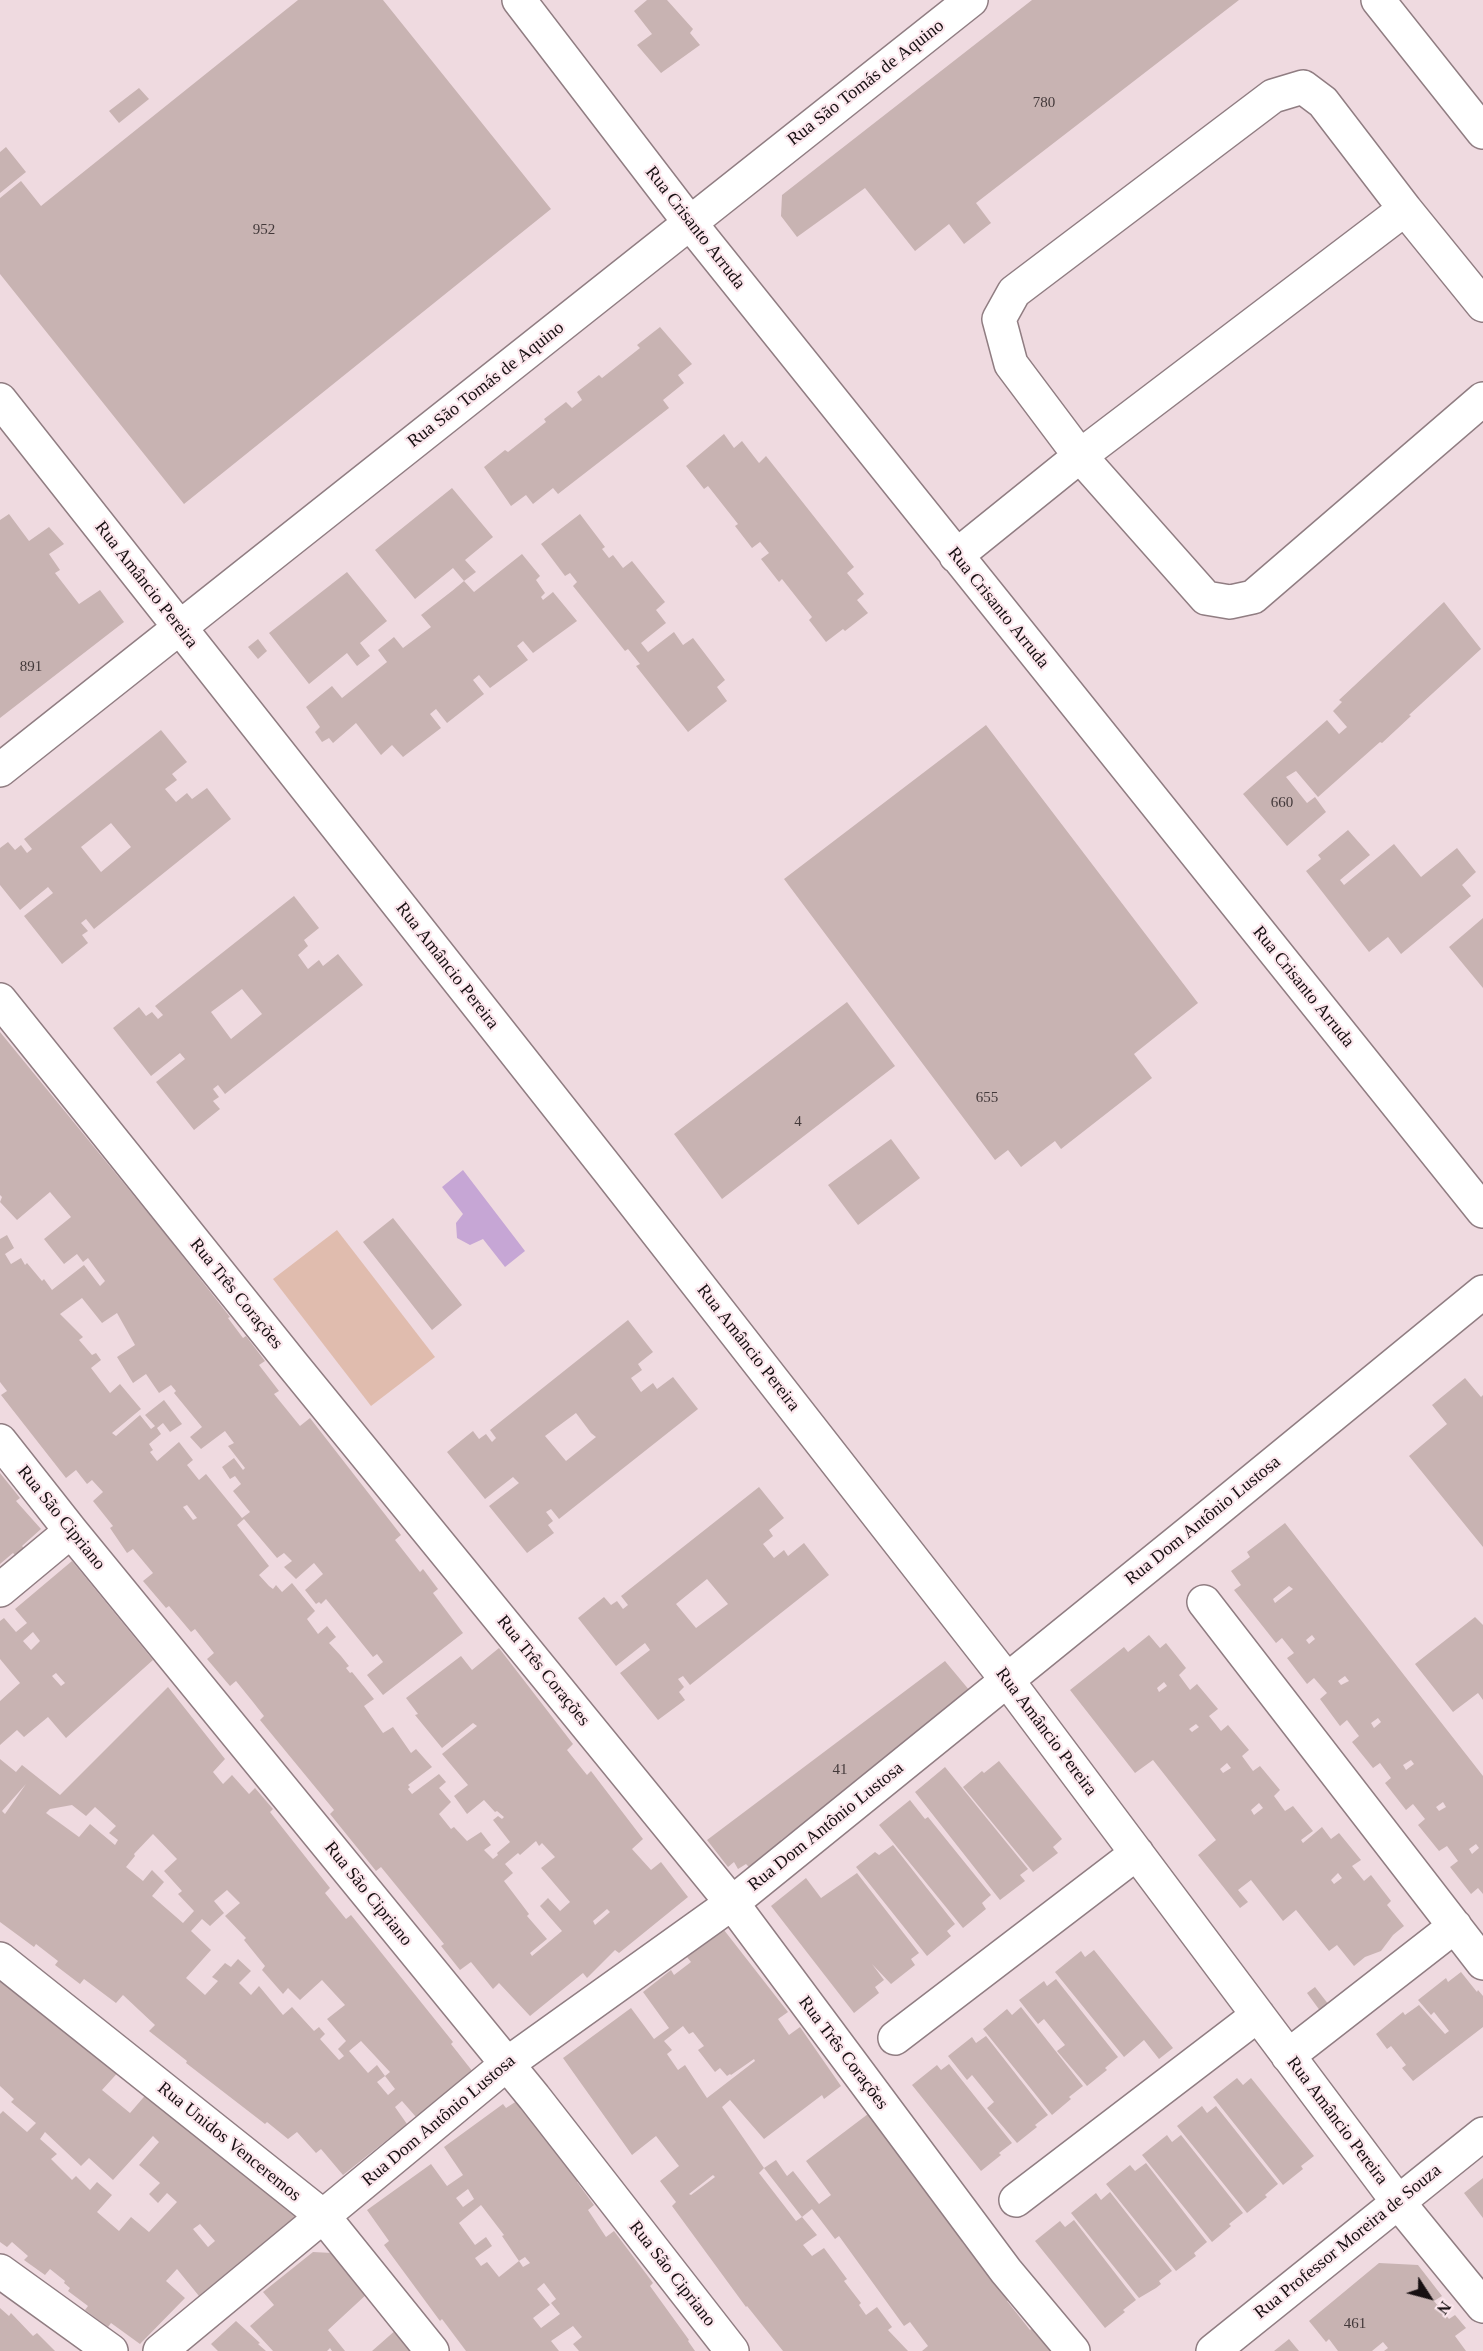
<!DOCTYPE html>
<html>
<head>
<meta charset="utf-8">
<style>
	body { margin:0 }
	#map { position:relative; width:1483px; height:2351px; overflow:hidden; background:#efdae0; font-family:Georgia,serif }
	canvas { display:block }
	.north { position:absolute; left:1399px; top:2267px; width:60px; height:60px; -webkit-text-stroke:4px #fce7ed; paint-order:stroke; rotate:126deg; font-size:16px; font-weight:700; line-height:24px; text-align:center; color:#171012 }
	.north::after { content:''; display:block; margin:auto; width:21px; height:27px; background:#171012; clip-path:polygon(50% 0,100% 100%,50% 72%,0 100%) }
</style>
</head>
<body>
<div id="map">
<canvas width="1483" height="2351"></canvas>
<div class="north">N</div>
</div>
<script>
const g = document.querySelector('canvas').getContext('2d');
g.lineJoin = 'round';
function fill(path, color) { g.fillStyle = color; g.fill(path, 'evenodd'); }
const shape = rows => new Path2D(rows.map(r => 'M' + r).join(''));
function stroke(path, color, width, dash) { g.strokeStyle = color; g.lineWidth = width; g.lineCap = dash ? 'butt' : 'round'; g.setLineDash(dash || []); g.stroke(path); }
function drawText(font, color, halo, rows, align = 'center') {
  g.font = font + ' Georgia,serif'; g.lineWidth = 4.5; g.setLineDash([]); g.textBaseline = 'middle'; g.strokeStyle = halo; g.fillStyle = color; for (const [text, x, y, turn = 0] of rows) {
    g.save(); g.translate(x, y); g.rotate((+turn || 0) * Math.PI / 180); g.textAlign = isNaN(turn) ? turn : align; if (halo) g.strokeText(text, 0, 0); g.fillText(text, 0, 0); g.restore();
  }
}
const green = shape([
	[337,1230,435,1357,371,1406,273,1279]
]);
const water = shape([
	[463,1170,525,1251,505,1267,483,1239,470,1245,457,1238,456,1223,463,1214,442,1187]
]);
const building = shape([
	[298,0,383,0,551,209,184,504,0,274,0,198,21,181,41,206],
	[647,0,667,0,693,29,690,33,700,45,661,73,637,45,652,34,634,11],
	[1032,0,1239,0,976,203,991,223,964,244,949,224,915,251,865,188,797,237,781,216,782,195],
	[139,88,149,99,119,123,109,111],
	[6,147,26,172,0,193,0,152],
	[660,327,692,364,678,375,684,383,663,400,669,408,558,494,553,488,533,504,526,495,511,506,484,467,505,450,508,452,546,422,544,419,566,402,572,408,582,400,577,392,599,375,602,378,640,348,637,345],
	[724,434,734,448,742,441,759,463,766,456,854,567,847,573,864,594,857,600,868,613,845,631,843,629,826,642,809,620,812,617,782,579,779,582,761,559,769,553,760,542,752,548,735,526,738,524,708,486,704,489,686,466],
	[452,488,493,537,465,560,476,572,464,581,453,568,415,599,375,550],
	[9,514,29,541,49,527,64,544,49,554,60,570,55,573,79,604,100,590,124,622,0,718,0,520],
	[580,514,605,547,602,549,609,558,613,555,623,568,632,561,665,602,656,610,666,623,641,643,648,652,674,632,683,645,693,638,725,680,717,687,727,701,688,732,636,666,640,664,628,649,625,651,573,586,577,582,570,573,565,576,541,544],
	[522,554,540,576,536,580,545,593,541,597,543,600,553,592,577,621,533,653,523,641,517,646,528,660,490,688,479,675,473,680,484,694,447,723,436,709,430,714,441,728,403,757,392,745,381,755,356,723,333,743,329,738,322,742,315,732,320,727,306,707,332,686,342,698,387,662,378,650,394,637,403,648,431,627,421,615,452,591,464,581,474,592],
	[347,572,387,621,360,643,370,656,357,666,347,653,309,684,269,633],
	[1444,602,1481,649,1409,715,1411,716,1382,743,1380,742,1318,797,1296,771,1286,777,1307,803,1315,797,1326,812,1287,846,1243,794,1327,720,1339,734,1347,727,1333,711,1342,702,1339,700],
	[258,639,267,651,258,659,248,647],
	[986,725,1198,1003,1134,1054,1152,1078,1061,1149,1055,1141,1021,1167,1008,1150,995,1160,784,879],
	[161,730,187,762,172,774,177,780,165,789,176,802,187,793,192,799,207,788,231,819,94,929,86,919,81,923,88,931,82,935,88,943,62,964,24,916,53,893,48,887,20,910,0,885,0,848,8,842,15,850,21,845,27,853,32,849,24,839],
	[111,823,131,847,101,872,81,847],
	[1348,830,1370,855,1340,880,1344,885,1394,844,1421,877,1457,848,1476,872,1462,885,1471,896,1401,954,1388,937,1369,952,1306,871,1321,859,1318,855],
	[294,896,319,928,304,940,308,946,298,955,308,969,319,960,323,966,338,954,363,985,225,1094,218,1085,213,1089,219,1097,213,1101,220,1109,194,1130,156,1082,185,1059,180,1053,151,1076,113,1028,139,1007,146,1016,152,1012,158,1019,163,1015,155,1006],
	[242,989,262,1014,231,1039,211,1012],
	[1483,918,1483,988,1449,947],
	[847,1002,895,1066,722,1199,674,1134],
	[0,1032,166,1235,230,1317,228,1318,243,1338,246,1336,265,1361,259,1365,279,1391,274,1394,300,1426,310,1418,401,1535,395,1540,420,1572,423,1569,438,1589,433,1593,463,1633,383,1695,367,1675,383,1662,377,1654,373,1657,326,1599,321,1604,319,1602,316,1604,305,1590,323,1574,314,1563,296,1579,284,1567,292,1561,284,1553,277,1558,244,1519,237,1525,269,1566,259,1575,269,1586,273,1589,276,1585,282,1592,292,1583,315,1611,307,1619,318,1634,327,1626,336,1637,329,1643,341,1656,349,1666,346,1668,350,1673,352,1672,374,1699,364,1706,383,1733,393,1727,411,1753,416,1749,432,1767,408,1785,410,1787,408,1789,412,1794,439,1774,446,1782,439,1788,451,1802,439,1814,451,1829,454,1827,467,1841,481,1832,491,1845,484,1850,493,1859,498,1855,497,1853,510,1842,493,1820,498,1816,502,1819,504,1817,497,1811,495,1812,484,1800,467,1814,454,1796,468,1785,442,1754,477,1726,473,1723,442,1748,415,1715,418,1714,406,1698,461,1656,472,1670,499,1648,573,1744,567,1750,587,1775,591,1771,643,1839,632,1849,651,1870,661,1862,688,1897,619,1953,615,1950,587,1978,583,1973,530,2016,499,1983,493,1989,471,1962,460,1970,441,1946,444,1944,381,1867,376,1871,330,1814,334,1810,260,1720,264,1716,253,1702,236,1681,230,1686,207,1659,214,1653,195,1629,191,1632,169,1606,166,1608,143,1581,153,1573,133,1549,127,1553,110,1528,113,1526,93,1501,103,1492,92,1480,87,1484,76,1470,66,1478,1,1395,7,1391,0,1382,0,1239,7,1235,14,1248,5,1254,11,1264,21,1258,25,1265,27,1263,42,1281,44,1279,52,1290,84,1265,100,1286,105,1281,88,1258,83,1262,77,1254,64,1264,44,1239,71,1217,50,1192,17,1220,0,1202,2,1197,0,1195],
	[82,1298,102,1323,117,1313,135,1345,117,1357,133,1383,146,1374,159,1393,171,1385,176,1391,174,1393,202,1427,190,1437,201,1449,225,1431,234,1443,228,1446,245,1468,243,1470,234,1458,222,1467,230,1479,235,1476,241,1484,233,1491,250,1512,242,1518,206,1474,199,1480,187,1465,193,1460,179,1442,157,1461,150,1452,153,1450,149,1444,161,1434,157,1428,163,1423,170,1432,182,1424,164,1400,145,1415,155,1426,151,1429,140,1415,116,1436,112,1433,141,1409,120,1384,110,1393,91,1368,101,1360,96,1353,92,1355,79,1340,83,1337,60,1314],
	[187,1505,197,1518,193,1520,183,1507],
	[536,1841,539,1846,542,1843,555,1857,541,1868,570,1902,560,1911,548,1898,540,1906,562,1931,532,1956,530,1953,547,1939,527,1916,529,1914,504,1881,513,1873,505,1864,518,1853,520,1855],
	[607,1909,610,1912,595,1925,593,1921],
	[891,1139,920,1178,858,1225,828,1185],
	[393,1218,462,1305,432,1330,363,1242],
	[628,1320,653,1352,638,1364,642,1370,631,1378,641,1392,653,1383,657,1389,673,1377,698,1409,559,1519,551,1509,546,1512,553,1521,548,1525,554,1533,527,1553,489,1506,519,1483,513,1477,485,1499,447,1452,473,1431,479,1439,486,1434,492,1442,496,1438,490,1430],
	[576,1413,591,1433,596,1437,566,1461,545,1436],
	[1465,1378,1481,1397,1483,1395,1483,1547,1409,1456,1447,1424,1432,1405],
	[0,1473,20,1498,16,1501,41,1529,22,1546,27,1552,19,1559,13,1553,0,1564],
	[759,1487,784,1518,769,1530,773,1536,763,1544,774,1558,784,1550,788,1556,804,1543,829,1575,690,1685,683,1676,678,1679,684,1687,679,1692,685,1700,658,1720,620,1673,650,1650,645,1643,616,1666,578,1618,604,1597,611,1605,617,1601,623,1609,628,1605,621,1596],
	[707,1579,728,1604,696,1628,676,1604],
	[1285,1523,1483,1776,1483,1894,1478,1888,1471,1894,1450,1867,1458,1861,1447,1846,1439,1851,1418,1825,1425,1819,1413,1804,1406,1810,1385,1783,1391,1778,1380,1763,1373,1768,1352,1742,1359,1736,1347,1720,1340,1726,1320,1699,1327,1693,1314,1678,1307,1684,1287,1658,1294,1653,1282,1638,1276,1643,1234,1590,1241,1585,1231,1571,1250,1557,1247,1552],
	[1289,1586,1293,1589,1275,1603,1273,1599],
	[1312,1635,1315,1639,1309,1644,1306,1640],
	[1345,1676,1349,1681,1341,1685,1338,1681],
	[1378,1718,1381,1722,1374,1728,1371,1723],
	[1411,1760,1414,1764,1406,1770,1403,1765],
	[1443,1802,1446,1807,1439,1811,1436,1807],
	[1476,1844,1479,1848,1472,1854,1469,1849],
	[72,1561,153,1660,66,1738,48,1717,24,1737,17,1730,0,1745,0,1701,20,1683,0,1659,0,1621,4,1618,16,1632,27,1623,15,1609],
	[33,1632,40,1641,31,1650,23,1641],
	[56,1673,65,1683,61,1686,52,1676],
	[1475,1617,1483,1625,1483,1700,1478,1693,1453,1712,1415,1664],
	[1149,1635,1160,1648,1166,1643,1186,1668,1179,1675,1190,1690,1197,1684,1218,1709,1209,1716,1221,1731,1228,1725,1249,1750,1242,1756,1253,1771,1260,1766,1280,1790,1274,1796,1285,1811,1293,1806,1313,1831,1301,1840,1303,1843,1322,1827,1331,1839,1339,1833,1361,1860,1352,1866,1364,1881,1371,1875,1391,1901,1387,1905,1404,1926,1393,1935,1381,1951,1365,1957,1354,1966,1337,1945,1329,1951,1296,1910,1283,1921,1251,1880,1238,1890,1248,1902,1240,1908,1198,1855,1216,1840,1153,1760,1135,1773,1070,1690,1124,1647,1128,1652],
	[1164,1682,1167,1686,1159,1692,1157,1688],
	[1196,1724,1199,1727,1192,1732,1189,1729],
	[1227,1763,1231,1768,1223,1773,1220,1769],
	[1259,1803,1263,1808,1254,1815,1251,1810],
	[1338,1873,1342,1878,1334,1884,1331,1880],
	[945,1661,975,1697,800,1831,797,1828,781,1840,783,1842,749,1867,746,1864,738,1869,734,1862,728,1867,707,1840],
	[168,1687,225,1759,213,1772,223,1784,232,1775,249,1794,255,1788,273,1809,270,1812,330,1888,325,1893,346,1919,351,1915,453,2042,451,2044,473,2072,416,2117,402,2101,395,2107,407,2124,343,2175,321,2149,316,2153,297,2132,288,2139,267,2122,265,2124,186,2063,187,2061,149,2031,155,2025,123,1995,116,2003,84,1979,80,1984,55,1965,58,1961,36,1944,34,1947,0,1922,0,1759,16,1772,22,1765,60,1795],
	[26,1784,5,1814,2,1811],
	[72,1805,86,1816,95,1807,116,1826,109,1833,118,1840,115,1845,90,1824,79,1837,46,1813,50,1809],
	[153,1834,177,1859,164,1871,182,1891,178,1894,194,1911,183,1923,152,1896,164,1882,152,1870,143,1881,126,1867,135,1856,134,1854],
	[227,1890,240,1903,225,1916,246,1938,244,1940,265,1966,262,1970,283,1994,288,1988,300,2000,322,1980,345,2005,327,2019,346,2041,338,2049,344,2056,339,2060,320,2039,325,2034,319,2027,314,2031,292,2007,283,2015,259,1986,251,1995,239,1983,251,1971,238,1959,231,1967,225,1963,212,1977,218,1981,205,1995,186,1978,211,1950,191,1931,202,1919,210,1926,224,1913,214,1901],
	[361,2041,390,2072,385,2076,395,2089,388,2095,377,2082,385,2076,377,2065,368,2073,349,2051],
	[999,1761,1062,1839,1053,1847,1058,1853,1033,1872,963,1787,982,1771,984,1773],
	[945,1767,1028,1869,1020,1875,1025,1881,1000,1900,915,1792],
	[910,1800,925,1819,928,1817,991,1895,982,1903,986,1909,963,1928,879,1825],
	[893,1845,955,1924,947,1931,951,1936,927,1956,856,1867,875,1852,879,1855],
	[857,1873,919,1953,911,1959,915,1965,891,1984,872,1964,884,1980,875,1987,879,1993,854,2013,771,1906,806,1878,821,1898],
	[724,1930,788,2012,778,2019,789,2035,800,2027,841,2086,824,2099,822,2095,764,2139,730,2100,722,2107,764,2168,759,2173,796,2221,802,2217,817,2235,803,2245,812,2256,824,2248,847,2279,844,2281,861,2303,859,2305,866,2315,877,2307,892,2327,888,2330,908,2351,783,2351,747,2306,746,2307,672,2206,676,2202,660,2181,679,2166,656,2136,632,2155,563,2058,631,2008,654,2039,669,2028,643,1992,671,1970,674,1975,691,1962,687,1957],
	[683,2026,689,2034,693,2032,704,2046,698,2050,715,2072,720,2068,727,2076,730,2074,731,2075,754,2059,755,2061,707,2098,685,2065,678,2070,667,2054,672,2050,664,2041],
	[713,2175,715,2177,691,2195,689,2194],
	[1094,1950,1173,2048,1159,2059,1144,2040,1124,2057,1055,1972,1081,1951,1085,1957],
	[0,1972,122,2068,102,2090,130,2113,149,2091,302,2212,199,2296,177,2269,166,2281,185,2298,140,2344,111,2323,108,2327,85,2310,88,2306,68,2291,70,2288,64,2283,65,2281,50,2269,45,2275,24,2260,28,2256,12,2242,7,2247,0,2242,0,2114,3,2111,27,2132,36,2123,11,2102,14,2099,0,2086],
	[45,2132,81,2166,89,2158,113,2180,153,2136,159,2142,139,2165,160,2183,149,2194,158,2203,167,2193,177,2202,149,2232,131,2217,119,2231,97,2212,112,2195,97,2182,90,2190,76,2176,72,2180,51,2159,57,2154,40,2139],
	[200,2224,215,2241,208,2247,193,2229],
	[1461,1972,1477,1992,1478,1990,1483,1996,1483,2027,1413,2081,1402,2068,1406,2065,1391,2046,1387,2049,1376,2034,1403,2012,1405,2015,1419,2005,1445,2034,1449,2031,1434,2012,1431,2015,1418,2000,1446,1978,1448,1982],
	[1056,1979,1118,2057,1105,2068,1107,2070,1087,2086,1057,2051,1065,2045,1044,2019,1038,2024,1019,2000,1044,1981,1047,1986],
	[1315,1987,1329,2005,1321,2012,1307,1993],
	[1021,2007,1083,2086,1069,2097,1071,2099,1052,2115,983,2029,1007,2009,1012,2015],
	[986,2036,1048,2115,1035,2125,1037,2127,1017,2143,987,2108,994,2102,972,2075,967,2080,948,2056,972,2037,976,2043],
	[949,2064,1012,2143,999,2153,1001,2155,981,2171,912,2085,937,2065,941,2070],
	[1237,2078,1243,2085,1251,2078,1314,2156,1301,2166,1303,2169,1283,2185,1213,2097],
	[523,2097,581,2179,577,2182,594,2205,588,2210,606,2237,614,2231,653,2283,650,2286,689,2340,688,2341,695,2351,579,2351,573,2344,582,2337,573,2326,551,2341,559,2351,466,2351,442,2319,440,2321,384,2245,389,2241,367,2210,431,2164,447,2186,463,2175,444,2147,503,2104,506,2108],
	[468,2189,474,2199,463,2207,456,2198],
	[481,2205,504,2235,502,2236,519,2261,525,2257,530,2263,523,2267,519,2261,499,2277,487,2262,481,2266,475,2258,492,2246,486,2237,475,2245,459,2223],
	[544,2283,556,2299,551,2303,560,2314,541,2328,533,2318,550,2305,537,2289],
	[1202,2106,1207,2113,1216,2106,1278,2184,1265,2195,1267,2197,1247,2213,1177,2126],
	[868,2114,965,2240,962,2242,982,2267,984,2265,1010,2298,1007,2301,1030,2330,1033,2328,1051,2351,922,2351,928,2346,910,2322,904,2326,839,2236,835,2239,812,2209,802,2217,764,2168,776,2160,787,2176,793,2171,819,2204,831,2195,806,2161],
	[1167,2135,1172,2142,1181,2135,1243,2213,1229,2224,1231,2226,1212,2242,1142,2155],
	[1146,2163,1207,2242,1194,2253,1196,2256,1176,2271,1106,2184,1130,2165,1135,2171],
	[1483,2178,1483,2218,1464,2193],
	[1110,2192,1172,2271,1159,2281,1161,2284,1156,2288,1139,2298,1071,2213,1096,2193,1101,2200],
	[1074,2220,1136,2300,1123,2310,1125,2312,1105,2328,1035,2241,1060,2221,1065,2227],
	[313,2252,332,2253,368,2293,328,2330,345,2351,332,2351,330,2348,327,2351,273,2351,250,2326,274,2305,263,2292],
	[1379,2263,1418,2265,1442,2296,1434,2301,1449,2319,1455,2315,1466,2328,1455,2336,1466,2351,1384,2351,1388,2348,1383,2342,1372,2351,1338,2351,1329,2339,1326,2342,1309,2321],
	[0,2308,9,2316,11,2313,33,2336,37,2333,55,2351,0,2351],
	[236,2321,260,2343,258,2344,266,2351,218,2351,211,2344],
	[397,2329,414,2351,372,2351],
	[1289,2339,1299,2351,1274,2351]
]);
const minor = shape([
	[519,0,690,223,1483,1211],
	[1378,0,1483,132],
	[1405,209,1323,102,1303,87,1273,96,1014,292,999,319,1011,364,1080,456,1206,598,1230,602,1253,597,1483,399],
	[0,400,610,1172,1007,1680,1398,2202,1483,2306],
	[956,556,1080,456,1405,209,1483,305],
	[0,770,971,0],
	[0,1000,292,1364,732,1903,1006,2271,1073,2351],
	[0,1441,71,1531,534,2097,732,2351],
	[0,1590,71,1531],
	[1204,1602,1483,1963],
	[0,1959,324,2217,432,2351],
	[895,2038,1137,1853],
	[1288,2056,1455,1926],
	[1016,2200,1258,2015],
	[0,2271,111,2351],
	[160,2351,507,2064,732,1903,1190,1532,1483,1292],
	[1213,2351,1483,2134]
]);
const numberNames = [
	["780",1044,103],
	["952",264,230],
	["891",31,667],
	["660",1282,803],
	["655",987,1098],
	["4",798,1122],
	["41",840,1770],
	["461",1355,2324]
];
const streetNames = [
	["Rua São Tomás de Aquino",866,83,-38],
	["Rua Crisanto Arruda",695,228,52],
	["Rua São Tomás de Aquino",486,385,-38],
	["Rua Amâncio Pereira",146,585,52],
	["Rua Crisanto Arruda",998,608,51],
	["Rua Amâncio Pereira",447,966,52],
	["Rua Crisanto Arruda",1303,987,51],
	["Rua Três Corações",236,1294,51],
	["Rua Amâncio Pereira",748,1348,52],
	["Rua São Cipriano",61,1518,51],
	["Rua Dom Antônio Lustosa",1203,1521,-39],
	["Rua Três Corações",543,1671,51],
	["Rua Amâncio Pereira",1046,1732,53],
	["Rua Dom Antônio Lustosa",826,1827,-39],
	["Rua São Cipriano",368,1894,51],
	["Rua Três Corações",843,2053,53],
	["Rua Dom Antônio Lustosa",439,2121,-40],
	["Rua Amâncio Pereira",1337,2121,53],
	["Rua Unidos Venceremos",229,2142,39],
	["Rua Professor Moreira de Souza",1348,2242,-39],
	["Rua São Cipriano",672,2274,52]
];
fill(green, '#e0bcae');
fill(water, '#c6a6d5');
fill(building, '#c8b3b2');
stroke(minor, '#907d82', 36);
stroke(minor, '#fff', 33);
drawText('15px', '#43393a', null, numberNames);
drawText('18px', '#171012', '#fce7ed', streetNames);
</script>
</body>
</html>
